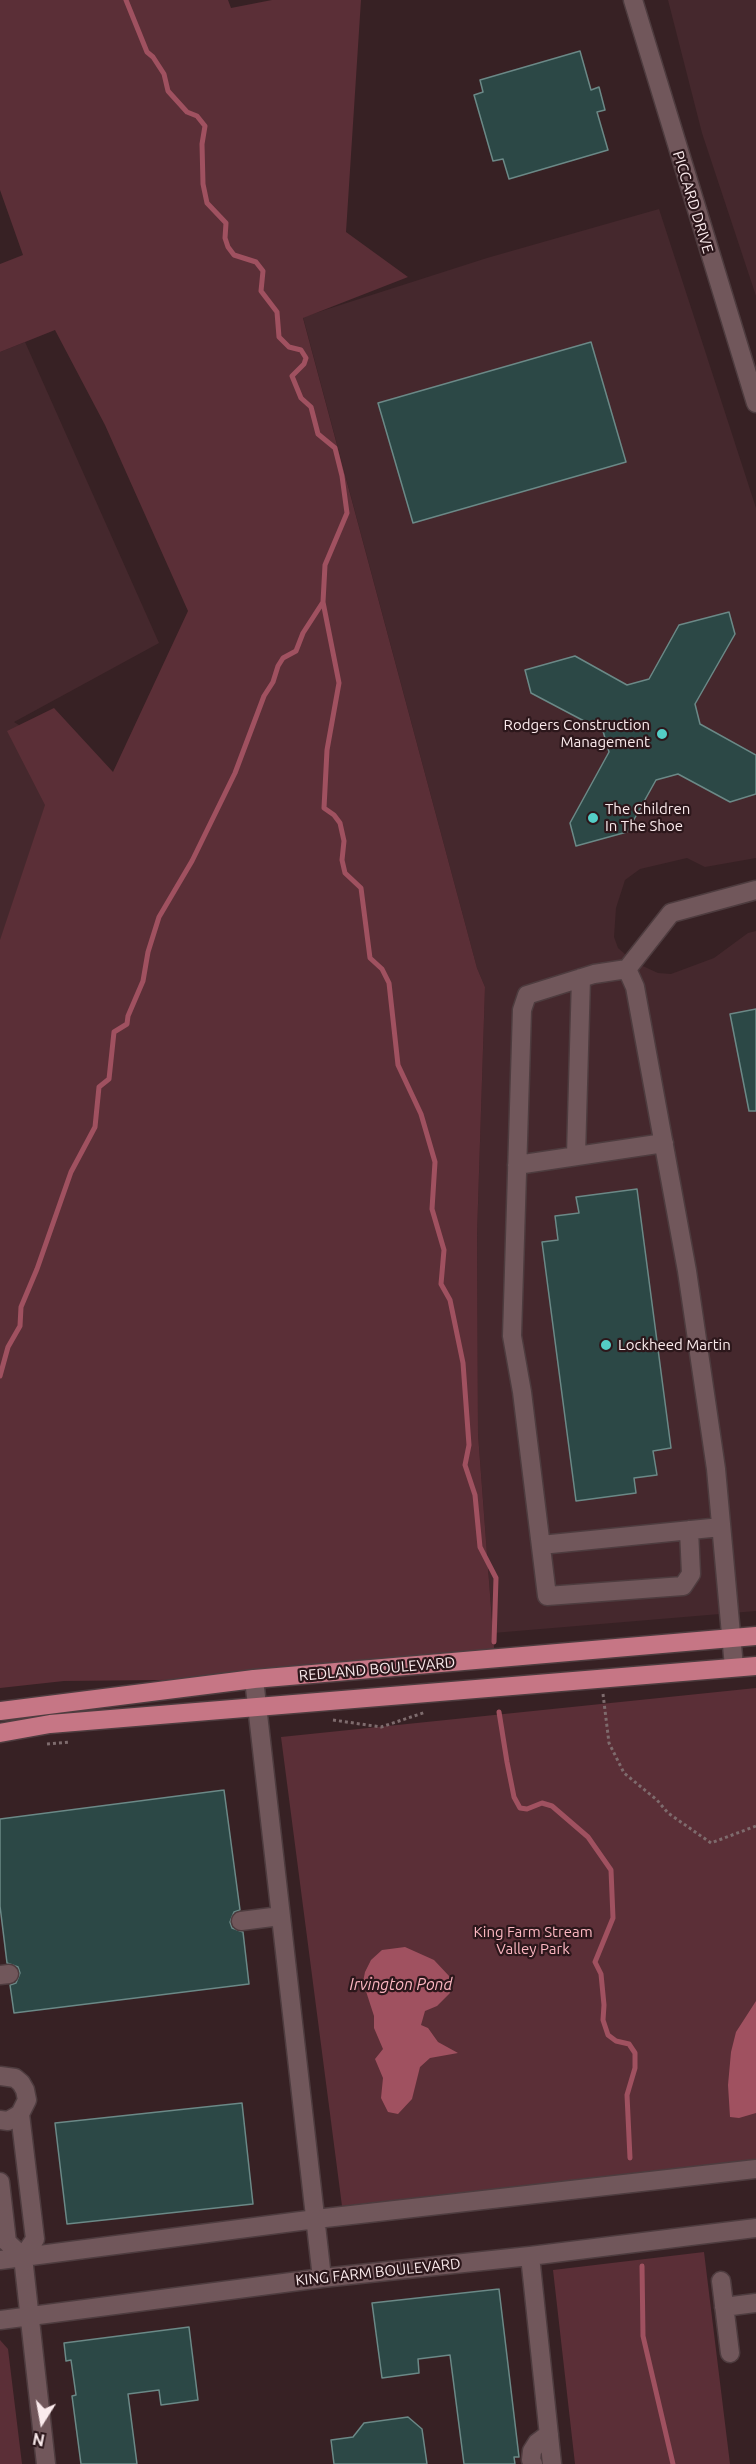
<!DOCTYPE html>
<html>
<head>
<meta charset="utf-8">
<style>
	body { margin:0 }
	#map { position:relative; width:756px; height:2464px; overflow:hidden; background:#372124; font-family:Ubuntu,sans-serif }
	canvas { display:block }
	.north { position:absolute; left:12px; top:2392px; width:60px; height:60px; -webkit-text-stroke:4px #2c171b; paint-order:stroke; rotate:191deg; font-size:16px; font-weight:700; line-height:24px; text-align:center; color:#fbebed }
	.north::after { content:''; display:block; margin:auto; width:21px; height:27px; background:#fbebed; clip-path:polygon(50% 0,100% 100%,50% 72%,0 100%) }
</style>
</head>
<body>
<div id="map">
<canvas width="756" height="2464"></canvas>
<div class="north">N</div>
</div>
<script>
const g = document.querySelector('canvas').getContext('2d');
g.lineJoin = 'round';
function fill(path, color) { g.fillStyle = color; g.fill(path, 'evenodd'); }
const shape = rows => new Path2D(rows.map(r => 'M' + r).join(''));
function stroke(path, color, width, dash) { g.strokeStyle = color; g.lineWidth = width; g.lineCap = dash ? 'butt' : 'round'; g.setLineDash(dash || []); g.stroke(path); }
function drawText(font, color, halo, rows, align = 'center') {
  g.font = font + ' Ubuntu,sans-serif'; g.lineWidth = 4.5; g.setLineDash([]); g.textBaseline = 'middle'; g.strokeStyle = halo; g.fillStyle = color; for (const [text, x, y, turn = 0] of rows) {
    g.save(); g.translate(x, y); g.rotate((+turn || 0) * Math.PI / 180); g.textAlign = isNaN(turn) ? turn : align; if (halo) g.strokeText(text, 0, 0); g.fillText(text, 0, 0); g.restore();
  }
}
const built = shape([
	[668,0,756,0,756,296,702,133],
	[659,209,756,508,756,858,705,867,687,858,640,869,625,880,616,908,614,937,618,948,634,962,658,973,671,974,714,958,748,933,756,931,756,1611,493,1633,478,1434,477,1235,485,987,477,968,303,317,487,258],
	[25,342,159,643,14,722,40,738,81,817,0,996,0,352]
]);
const green = shape([
	[0,0,228,0,231,8,272,0,361,0,346,232,408,277,303,318,477,968,485,987,477,1235,478,1434,495,1661,254,1679,64,1681,0,1688,0,940,45,805,7,731,54,708,113,772,188,611,105,425,55,330,0,352,0,264,23,255,0,190],
	[756,1688,756,2160,342,2206,281,1737],
	[704,2252,730,2464,575,2464,553,2270],
	[0,2340,8,2349,22,2464,0,2464]
]);
const water = shape([
	[405,1947,434,1960,450,1977,450,1993,437,2006,425,2011,421,2025,428,2028,438,2042,458,2053,430,2058,420,2067,412,2099,398,2114,388,2112,381,2098,383,2078,375,2059,383,2049,374,2028,374,2016,363,1982,365,1972,371,1960,382,1950],
	[756,2001,756,2113,739,2118,730,2117,728,2085,731,2052,736,2032]
]);
const stream = shape([
	[126,0,147,52,153,57,164,74,168,91,187,112,197,116,205,126,202,144,203,184,207,203,226,223,225,238,228,247,234,255,256,262,263,271,261,291,277,312,279,337,289,347,301,350,306,358,304,364,292,376,301,398,311,407,318,434,335,448,342,476,347,513,325,565,323,602,339,683,327,750,324,808,334,815,340,823,344,841,342,860,345,873,361,888,370,958,382,969,389,983,398,1065,421,1114,435,1162,432,1209,444,1250,441,1284,450,1300,463,1363,469,1445,465,1465,475,1495,480,1547,496,1578,494,1642],
	[0,1376,8,1347,20,1326,21,1307,37,1269,71,1172,95,1127,99,1087,109,1079,114,1032,127,1024,128,1016,143,981,148,952,159,917,192,861,235,773,264,696,273,682,278,666,283,658,296,651,303,633,323,602],
	[499,1712,507,1762,514,1797,520,1808,527,1809,542,1803,552,1806,588,1837,611,1870,613,1918,595,1962,601,1974,604,2005,603,2020,608,2035,616,2041,629,2044,635,2053,635,2068,627,2095,630,2158],
	[642,2266,643,2336,673,2464]
]);
const building = shape([
	[580,51,591,90,599,87,605,110,597,112,608,150,509,179,503,159,493,161,474,95,483,92,480,80,580,51],
	[591,342,626,462,413,523,378,403,591,342],
	[729,612,735,634,695,704,700,724,756,755,756,794,730,802,678,774,656,780,627,832,576,846,570,823,609,752,603,731,531,693,525,670,575,656,627,685,649,679,679,625,729,612],
	[756,1009,756,1111,749,1111,730,1014,756,1009],
	[637,1189,671,1448,653,1451,657,1475,634,1478,636,1493,576,1501,542,1242,558,1240,555,1216,579,1213,576,1197,637,1189],
	[224,1790,240,1910,234,1912,230,1922,232,1928,243,1932,249,1984,14,2013,10,1985,16,1983,20,1973,18,1967,7,1963,0,1906,0,1819,224,1790],
	[242,2103,253,2204,67,2224,55,2123,242,2103],
	[499,2289,519,2457,514,2457,515,2464,464,2464,450,2355,418,2359,419,2373,382,2378,372,2303,499,2289],
	[189,2327,198,2400,161,2405,159,2390,128,2394,137,2464,81,2464,72,2396,76,2395,71,2360,66,2361,64,2343,189,2327],
	[408,2417,422,2429,427,2464,334,2464,331,2440,353,2437,364,2423,408,2417]
]);
const path = shape([
	[603,1694,609,1743,624,1773,657,1800,668,1813,711,1843,756,1826],
	[333,1720,381,1727,426,1712],
	[47,1744,70,1742]
]);
const minor = shape([
	[633,0,756,403],
	[627,969,671,913,756,890],
	[576,1155,581,978],
	[517,1165,664,1143],
	[689,1530,691,1574,683,1586,547,1596,522,1392,512,1336,522,1010,527,995,594,974,627,969,635,987,687,1271,716,1469,734,1667],
	[541,1545,721,1527],
	[254,1679,322,2278],
	[241,1921,280,1916],
	[0,1975,9,1974],
	[0,2076,15,2078,21,2083,25,2090,27,2100,20,2114,8,2121,0,2120],
	[20,2114,35,2239,23,2257],
	[0,2182,7,2242,23,2257,46,2464],
	[530,2256,552,2464],
	[0,2260,316,2219,756,2169],
	[721,2281,730,2353],
	[724,2307,756,2303],
	[0,2320,322,2278,530,2256,756,2228],
	[533,2464,531,2460,532,2451,537,2443,549,2434]
]);
const major = shape([
	[0,1711,254,1679,756,1636],
	[0,1733,50,1724,756,1666]
]);
const markers = [
	[662,734,6,"#54cdc6"],
	[593,818,6,"#54cdc6"],
	[606,1345,6,"#54cdc6"]
];
const streetNames = [
	["PICCARD DRIVE",693,202,73],
	["REDLAND BOULEVARD",377,1669,-5],
	["KING FARM BOULEVARD",378,2272,-6]
];
const poiNames = [
	["Rodgers Construction",650,725,"right"],
	["Management",650,742,"right"],
	["The Children",605,809],
	["In The Shoe",605,826],
	["Lockheed Martin",618,1345]
];
const parkNames = [
	["King Farm Stream",533,1932],
	["Valley Park",533,1949]
];
const waterNames = [
	["Irvington Pond",401,1985]
];
fill(built, '#45282d');
fill(green, '#5b2f37');
fill(water, '#a05160');
stroke(stream, '#a05160', 5);
fill(building, '#2c4846');
stroke(building, '#6b8987', 1.5);
stroke(minor, '#4e3c3f', 21);
stroke(major, '#4e3c3f', 21);
stroke(path, '#7e6b6d', 3, [3, 3]);
stroke(minor, '#71575b', 18);
stroke(major, '#c67685', 18);
for (const [x, y, r, color] of markers) { const dot = new Path2D(); dot.arc(x, y, r, 0, 2 * Math.PI); g.fillStyle = color; g.fill(dot); stroke(dot, '#2c171b', 2); }
drawText('15px', '#fbebed', '#2c171b', streetNames);
drawText('15px', '#fbebed', '#2c171b', poiNames, 'left');
drawText('15px', '#fdb8c2', '#2c171b', parkNames);
drawText('italic 16px', '#fdb7c2', '#2c171b', waterNames);
</script>
</body>
</html>
